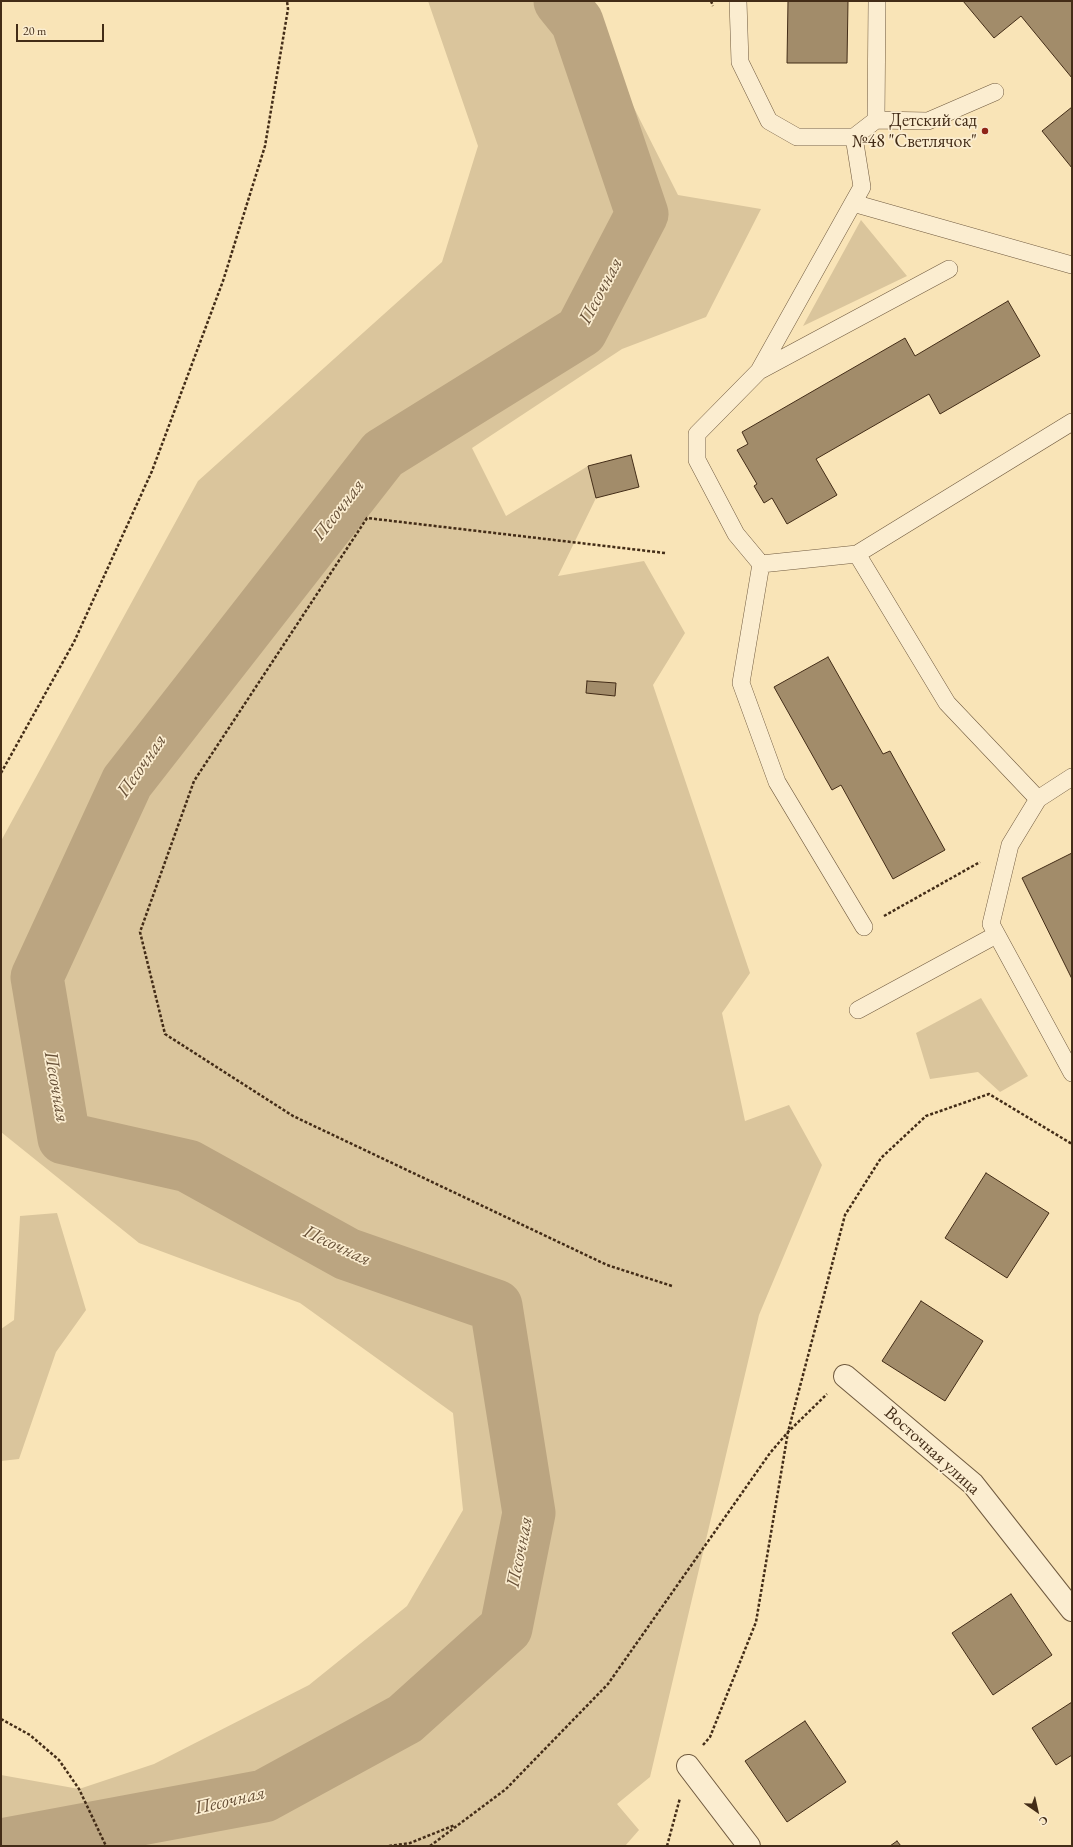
<!DOCTYPE html>
<html>
<head>
<meta charset="utf-8">
<style>
	body { margin:0 }
	#map { position:relative; width:1073px; height:1847px; overflow:hidden; background:#f9e4b7; font-family:"EB Garamond",serif }
	canvas { display:block }
	.frame { position:absolute; inset:0; border:2px solid #432c17; pointer-events:none }
	.north { position:absolute; left:1017px; top:1791px; width:40px; height:40px; -webkit-text-stroke:3px #fbedd0; paint-order:stroke; rotate:146deg; font-size:11px; font-weight:700; line-height:16px; text-align:center; color:#432c17 }
	.north::after { content:''; display:block; margin:auto; width:14px; height:18px; background:#432c17; clip-path:polygon(50% 0,100% 100%,50% 72%,0 100%) }
	.scale { position:absolute; left:16px; top:24px; width:88px; height:18px; box-sizing:border-box; border:2px solid #432c17; border-top:0; padding-left:5px; font-size:12px; line-height:14px; white-space:nowrap; color:#432c17; -webkit-text-stroke:3px #fbedd0; paint-order:stroke }
</style>
</head>
<body>
<div id="map">
<canvas width="1073" height="1847"></canvas>
<div class="frame"></div>
<div class="north">С</div>
<div class="scale">20 m</div>
</div>
<script>
const g = document.querySelector('canvas').getContext('2d');
g.lineJoin = 'round';
function fill(path, color) { g.fillStyle = color; g.fill(path, 'evenodd'); }
const shape = rows => new Path2D(rows.map(r => 'M' + r).join(''));
function stroke(path, color, width, dash) { g.strokeStyle = color; g.lineWidth = width; g.lineCap = dash ? 'butt' : 'round'; g.setLineDash(dash || []); g.stroke(path); }
function drawText(font, color, halo, rows, align = 'center') {
  g.font = font + ' "EB Garamond",serif'; g.lineWidth = 3.5; g.setLineDash([]); g.textBaseline = 'middle'; g.strokeStyle = halo; g.fillStyle = color; for (const [text, x, y, turn = 0] of rows) {
    g.save(); g.translate(x, y); g.rotate((+turn || 0) * Math.PI / 180); g.textAlign = isNaN(turn) ? turn : align; if (halo) g.strokeText(text, 0, 0); g.fillText(text, 0, 0); g.restore();
  }
}
const green = shape([
	[428,1,580,1,678,195,761,209,706,317,622,349,472,448,506,516,588,466,596,498,558,576,644,561,685,633,653,685,750,973,722,1013,745,1121,789,1105,822,1165,759,1315,650,1777,617,1804,639,1830,625,1846,1,1846,1,1775,79,1789,154,1764,309,1685,407,1606,463,1510,453,1413,300,1303,139,1243,1,1132,1,841,198,481,442,262,478,146],
	[861,220,907,276,803,326],
	[981,998,1028,1076,1000,1092,978,1072,930,1079,916,1033],
	[57,1213,86,1310,56,1352,19,1459,1,1461,1,1329,14,1320,20,1216]
]);
const river = shape([
	[1,1845,264,1796,405,1719,506,1628,529,1513,496,1306,347,1254,188,1166,64,1138,37,977,127,782,383,454,581,331,642,214,577,22,560,1]
]);
const building = shape([
	[788,1,848,1,847,63,787,63,788,1],
	[963,1,1072,1,1072,78,1021,16,994,38,963,1],
	[1072,107,1072,168,1042,131,1072,107],
	[1008,301,1040,356,940,414,929,394,816,459,837,495,787,524,772,498,764,503,754,486,757,484,737,450,748,444,742,432,905,338,915,356,1008,301],
	[631,455,639,487,596,498,588,466,631,455],
	[828,657,883,754,890,751,945,850,893,879,841,785,832,790,774,687,828,657],
	[587,681,616,683,615,696,586,693,587,681],
	[1072,853,1072,979,1022,878,1072,853],
	[986,1173,1049,1213,1007,1278,945,1238,986,1173],
	[921,1301,983,1341,945,1401,882,1361,921,1301],
	[1011,1594,1052,1655,993,1695,952,1633,1011,1594],
	[1072,1702,1072,1755,1056,1765,1032,1728,1072,1702],
	[805,1721,846,1782,787,1822,745,1761,805,1721],
	[897,1841,901,1846,890,1846,897,1841]
]);
const path = shape([
	[711,1,713,6],
	[665,553,367,518,194,781,140,932,165,1034,293,1116,607,1265,672,1286],
	[1,773,74,642,152,471,223,281,265,146,288,9,287,1],
	[884,916,980,862],
	[1,1719,30,1735,59,1760,79,1789,106,1846],
	[703,1745,710,1737,756,1622,788,1432,845,1215,881,1158,926,1116,989,1094,1072,1144],
	[389,1846,410,1843,455,1825],
	[430,1846,506,1789,608,1684,770,1453,788,1432,827,1394],
	[667,1846,680,1798]
]);
const service = shape([
	[738,1,740,62,769,121,797,137,854,137,876,120,877,1],
	[876,120,928,121,995,92],
	[853,203,862,187,854,137],
	[759,371,853,203,1072,265],
	[1072,422,857,554,947,703,1038,799,1072,777],
	[857,554,761,564,741,683,777,782,864,927],
	[761,564,736,534,697,460,697,434,759,371,949,269],
	[1038,799,1010,845,991,924,1072,1073],
	[858,1010,996,935]
]);
const minor = shape([
	[845,1376,973,1484,1072,1610],
	[688,1766,749,1846]
]);
const markers = [
	[985,131,4,"#8f2418"]
];
const poiNames = [
	["Детский сад",977,121],
	["№48 \"Светлячок\"",977,142]
];
const streetNames = [
	["Восточная улица",932,1451,42]
];
const waterNames = [
	["Песочная",601,291,-62],
	["Песочная",339,510,-52],
	["Песочная",142,766,-55],
	["Песочная",56,1087,80],
	["Песочная",337,1246,25],
	["Песочная",520,1552,-79],
	["Песочная",230,1801,-13]
];
fill(green, '#dac59c');
stroke(river, '#bba581', 53);
fill(building, '#a28c6a');
stroke(building, '#432c17', 1);
stroke(service, '#705a3f', 18);
stroke(minor, '#705a3f', 24);
stroke(path, '#432c17', 2.5, [3, 2]);
stroke(service, '#fbedd0', 17);
stroke(minor, '#fbedd0', 22);
for (const [x, y, r, color] of markers) { const dot = new Path2D(); dot.arc(x, y, r, 0, 2 * Math.PI); g.fillStyle = color; g.fill(dot); stroke(dot, '#fbedd0', 1.5); }
drawText('18px', '#432c17', '#fbedd0', poiNames, 'right');
drawText('18px', '#432c17', '#fbedd0', streetNames);
drawText('italic 19px', '#675037', '#fbedd0', waterNames);
</script>
</body>
</html>
